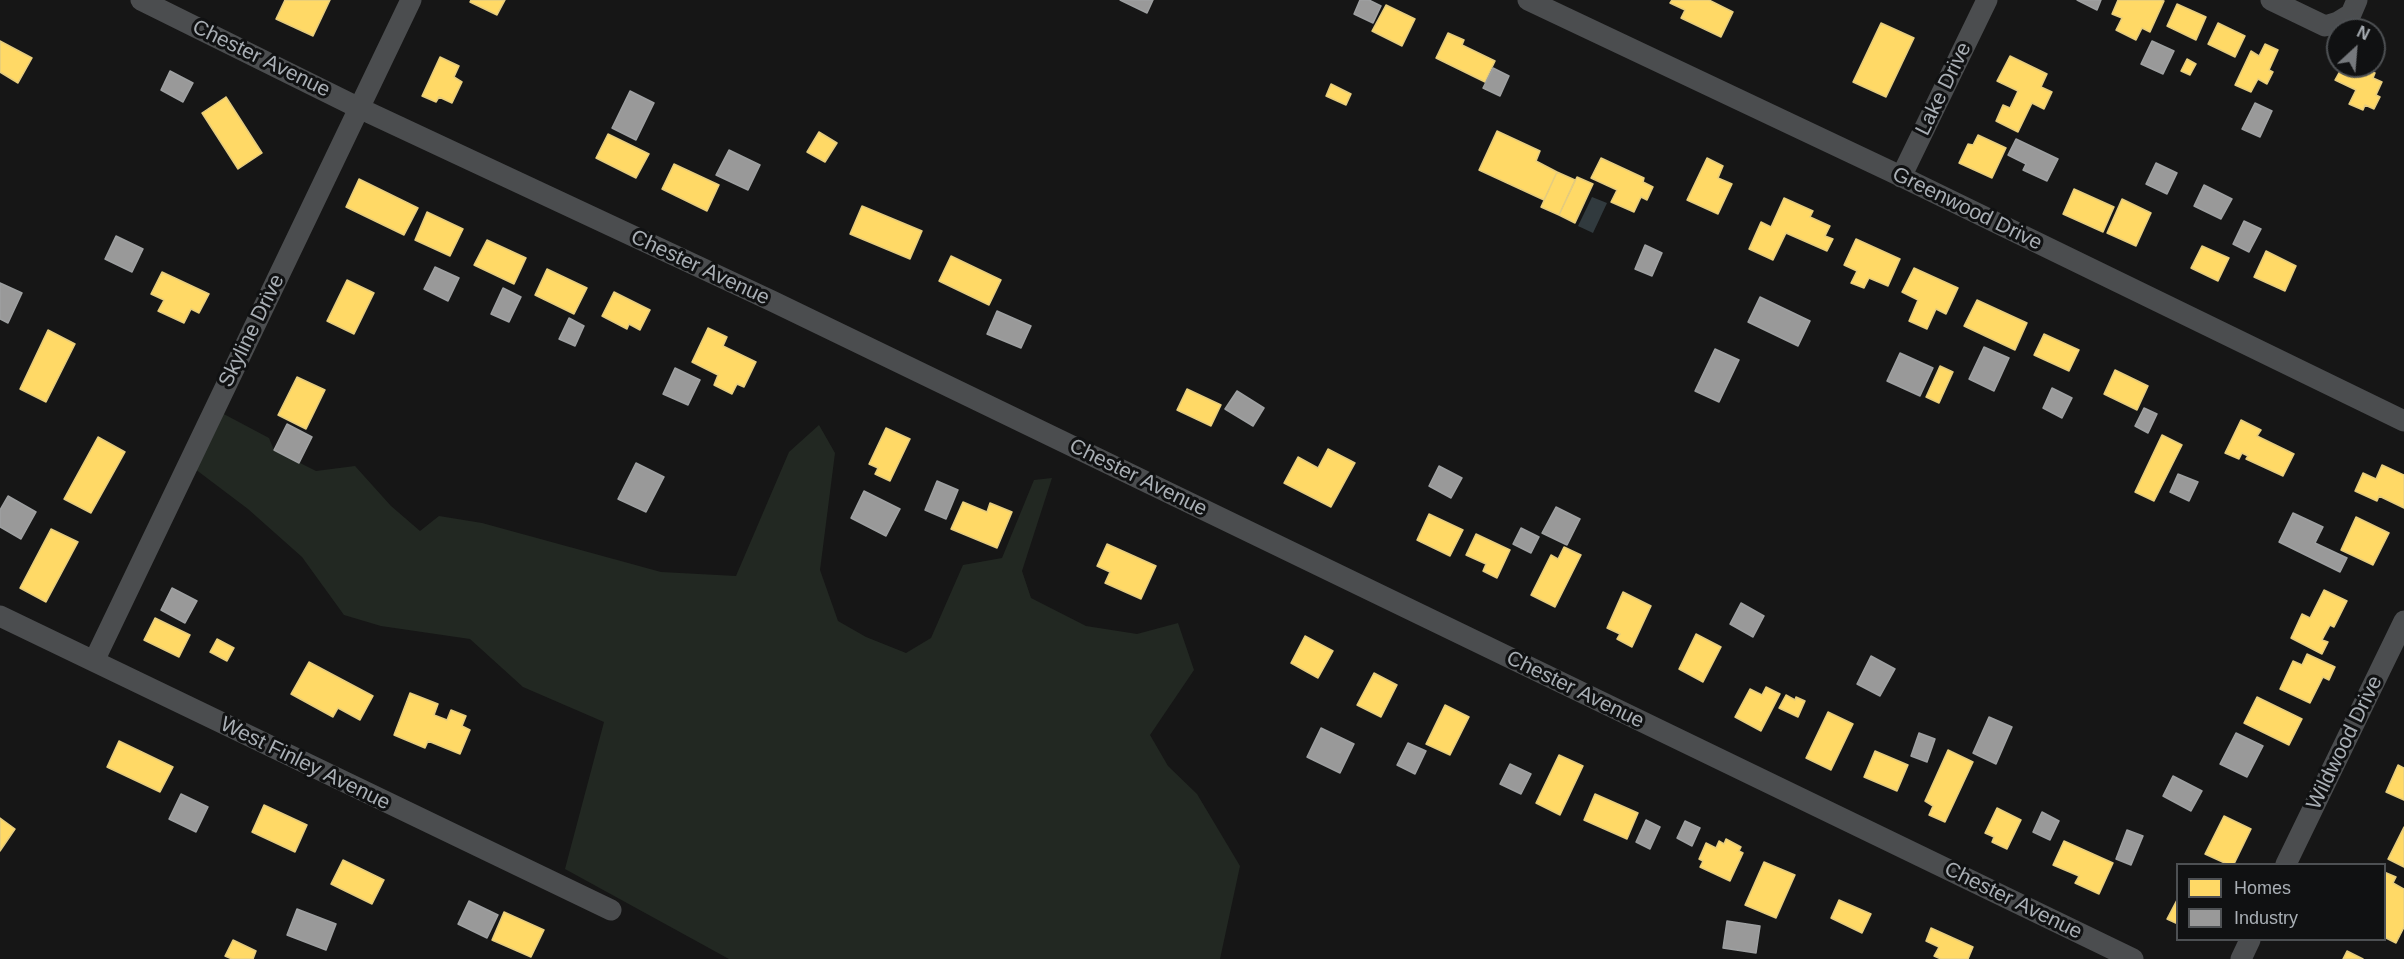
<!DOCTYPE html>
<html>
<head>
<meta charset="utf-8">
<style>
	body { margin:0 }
	#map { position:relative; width:2404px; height:959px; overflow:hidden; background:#161616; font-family:Arial,sans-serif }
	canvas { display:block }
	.legend { position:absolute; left:2176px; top:863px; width:210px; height:78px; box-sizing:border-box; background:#101112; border:2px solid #4d5053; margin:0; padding:8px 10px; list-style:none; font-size:18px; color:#a9afb5 }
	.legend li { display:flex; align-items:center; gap:12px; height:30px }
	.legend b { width:30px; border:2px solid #4d5053 }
	.north { position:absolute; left:2326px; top:18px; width:60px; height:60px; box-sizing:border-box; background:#101112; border:2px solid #4d5053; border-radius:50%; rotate:26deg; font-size:16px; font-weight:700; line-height:24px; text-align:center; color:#a9afb5 }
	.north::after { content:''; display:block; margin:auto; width:21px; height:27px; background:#76797d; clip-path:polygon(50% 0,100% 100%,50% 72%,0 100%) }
</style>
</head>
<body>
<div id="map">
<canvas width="2404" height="959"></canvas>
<ul class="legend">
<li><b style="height:16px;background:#ffd966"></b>Homes</li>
<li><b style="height:16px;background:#999"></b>Industry</li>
</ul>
<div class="north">N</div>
</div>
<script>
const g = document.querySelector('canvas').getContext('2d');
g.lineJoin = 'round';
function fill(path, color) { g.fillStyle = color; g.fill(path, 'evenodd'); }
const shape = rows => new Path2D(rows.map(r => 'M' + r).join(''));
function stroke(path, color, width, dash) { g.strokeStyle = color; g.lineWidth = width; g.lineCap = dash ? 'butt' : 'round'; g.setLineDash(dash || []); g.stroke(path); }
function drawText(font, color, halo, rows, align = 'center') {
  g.font = font + ' Arial,sans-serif'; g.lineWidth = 6; g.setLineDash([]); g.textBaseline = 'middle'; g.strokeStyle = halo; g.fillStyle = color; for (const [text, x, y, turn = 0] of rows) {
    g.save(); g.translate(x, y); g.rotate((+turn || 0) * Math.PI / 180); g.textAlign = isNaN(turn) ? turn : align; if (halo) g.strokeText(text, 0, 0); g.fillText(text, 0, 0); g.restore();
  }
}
const green = shape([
	[220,412,269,438,274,450,316,471,355,466,391,506,420,531,439,516,482,523,661,572,736,576,789,452,819,425,835,453,820,570,838,621,866,637,906,653,931,638,963,565,1002,558,1034,480,1052,478,1022,571,1031,598,1086,626,1137,634,1178,623,1194,670,1150,735,1168,766,1197,794,1240,866,1220,959,729,959,565,869,604,722,523,687,470,639,381,626,344,615,302,557,248,509,195,469]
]);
const water = shape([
	[1592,197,1607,203,1593,233,1578,226]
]);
const homes = shape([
	[285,0,330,0,313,36,276,19,285,0],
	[471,0,505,0,497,15,470,2,471,0],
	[1672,0,1709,0,1733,12,1721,37,1681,18,1685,10,1670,3,1672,0],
	[2118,0,2161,0,2164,1,2150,32,2142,28,2136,40,2116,30,2122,18,2112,14,2118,0],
	[2177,4,2206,17,2196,40,2167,26,2177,4],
	[1386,5,1415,19,1402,46,1372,31,1386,5],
	[1881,23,1914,38,1886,97,1853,82,1881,23],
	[2218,23,2245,36,2235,57,2208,44,2218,23],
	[1448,33,1464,40,1462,45,1495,61,1485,82,1436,58,1448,33],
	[0,41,32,58,18,83,0,72,0,41],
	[2265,44,2278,50,2269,70,2273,72,2267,84,2258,79,2251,92,2235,85,2251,51,2259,56,2265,44],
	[2010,56,2047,74,2041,87,2052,92,2044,109,2032,103,2018,132,1996,121,2003,105,2010,108,2018,91,1997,81,2010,56],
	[440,57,459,66,454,77,462,82,452,103,439,97,436,102,422,96,440,57],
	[2187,59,2196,64,2190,75,2181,71,2187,59],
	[2364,68,2375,73,2373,78,2382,82,2376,95,2380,97,2374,109,2365,105,2363,110,2349,104,2356,90,2335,80,2340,71,2350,76,2353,69,2361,73,2364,68],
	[1331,84,1351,94,1346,105,1326,96,1331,84],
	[226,97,262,153,238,169,202,113,226,97],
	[1497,131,1540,151,1536,161,1557,172,1544,200,1479,170,1497,131],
	[819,132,837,143,825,162,807,152,819,132],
	[608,134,649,154,636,178,596,158,608,134],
	[1978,135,2006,148,1992,178,1959,163,1968,144,1973,145,1978,135],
	[1601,158,1644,178,1643,182,1653,187,1647,200,1641,197,1634,212,1611,202,1617,190,1591,178,1601,158],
	[1707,158,1723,166,1718,178,1732,184,1718,214,1687,200,1707,158],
	[674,164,719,185,707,211,662,189,674,164],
	[1557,172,1575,180,1559,215,1541,207,1557,172],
	[1577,177,1593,184,1575,223,1559,215,1577,177],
	[359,179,418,208,404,235,346,207,359,179],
	[2074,189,2114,207,2103,232,2063,214,2074,189],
	[1784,198,1813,211,1810,217,1830,226,1825,236,1833,239,1827,251,1786,233,1773,260,1749,249,1761,222,1771,227,1784,198],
	[2122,199,2151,213,2136,246,2107,233,2122,199],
	[862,206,922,231,910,259,850,234,862,206],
	[427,212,463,229,450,256,415,240,427,212],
	[1856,239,1900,259,1888,286,1869,278,1864,288,1851,283,1857,271,1844,265,1856,239],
	[487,240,526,258,514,284,474,265,487,240],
	[2202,246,2229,258,2218,281,2191,268,2202,246],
	[2266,251,2296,266,2285,291,2254,277,2266,251],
	[951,256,1001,280,989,305,939,281,951,256],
	[1914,268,1958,288,1946,314,1936,309,1927,329,1909,321,1918,300,1902,292,1914,268],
	[547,269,587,288,574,314,535,295,547,269],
	[162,272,209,294,199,313,191,309,184,323,158,311,164,300,151,294,162,272],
	[347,280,374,293,354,334,327,321,347,280],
	[614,292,650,310,640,330,629,324,627,329,602,316,614,292],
	[1977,300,2027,323,2015,350,1964,326,1977,300],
	[708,328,727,337,723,346,756,362,744,387,737,384,732,394,714,385,718,375,692,362,708,328],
	[48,330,75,344,46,402,20,389,48,330],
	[2044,334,2079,350,2069,371,2034,355,2044,334],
	[1940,366,1953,372,1939,403,1926,397,1940,366],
	[2115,370,2148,386,2137,410,2104,394,2115,370],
	[297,377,325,390,306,429,278,415,297,377],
	[1187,389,1221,405,1211,426,1177,410,1187,389],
	[2241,420,2261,430,2257,436,2294,454,2283,476,2246,459,2248,456,2242,453,2239,459,2225,453,2241,420],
	[886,428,910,439,890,481,875,474,878,468,869,464,886,428],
	[2162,435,2182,445,2154,501,2135,492,2162,435],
	[98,437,125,452,91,513,64,499,98,437],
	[1328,449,1355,463,1331,507,1284,483,1298,457,1318,468,1328,449],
	[2382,465,2404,475,2404,508,2379,496,2377,501,2355,491,2363,473,2376,479,2382,465],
	[963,502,987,512,990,503,1012,512,997,548,951,529,963,502],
	[1429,514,1463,530,1450,556,1417,540,1429,514],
	[2356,517,2389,533,2373,565,2341,550,2356,517],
	[51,529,78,542,46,602,20,588,51,529],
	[1476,534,1510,550,1497,578,1483,571,1486,564,1466,555,1476,534],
	[1107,544,1156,566,1141,599,1105,583,1110,572,1097,566,1107,544],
	[1564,547,1581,555,1555,607,1531,595,1551,555,1558,559,1564,547],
	[2324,590,2347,601,2334,627,2330,625,2322,640,2328,642,2322,654,2291,638,2302,614,2310,618,2324,590],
	[1623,592,1651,606,1632,647,1617,639,1620,634,1607,628,1623,592],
	[155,618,190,635,179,657,144,640,155,618],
	[1696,634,1721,647,1703,682,1679,669,1696,634],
	[1305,636,1333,651,1318,678,1291,663,1305,636],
	[217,639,234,648,227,661,210,652,217,639],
	[2307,654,2335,667,2329,680,2323,677,2310,703,2280,689,2293,661,2302,665,2307,654],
	[309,662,373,696,360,720,338,708,333,717,291,694,309,662],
	[1374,673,1397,685,1381,717,1357,705,1374,673],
	[1766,687,1780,694,1761,731,1735,717,1750,689,1762,695,1766,687],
	[410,693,438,704,434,715,447,720,451,710,466,716,462,726,470,730,460,754,428,741,425,748,394,735,410,693],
	[1786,695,1795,700,1796,697,1805,701,1798,717,1779,708,1786,695],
	[2257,697,2302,719,2289,745,2244,723,2257,697],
	[1445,705,1469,717,1450,755,1426,744,1445,705],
	[1828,712,1853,724,1831,770,1806,758,1828,712],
	[119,741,173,767,160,792,107,767,119,741],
	[1948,750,1973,762,1945,822,1929,815,1933,806,1925,801,1948,750],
	[1875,751,1908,765,1897,791,1864,777,1875,751],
	[1559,755,1583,766,1560,815,1536,803,1559,755],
	[2398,765,2404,768,2404,800,2386,792,2398,765],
	[1595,794,1638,813,1627,839,1584,820,1595,794],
	[264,805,307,825,295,852,252,832,264,805],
	[1997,808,2021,820,2007,849,1992,842,1994,837,1985,833,1997,808],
	[2224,816,2251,829,2234,864,2227,864,2205,854,2224,816],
	[0,818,15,829,0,851,0,818],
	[2404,827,2404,867,2388,859,2404,827],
	[1726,839,1741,847,1739,851,1743,853,1730,881,1700,867,1703,861,1699,859,1706,843,1716,848,1719,841,1724,844,1726,839],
	[2064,841,2113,863,2099,894,2075,883,2079,876,2053,865,2064,841],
	[343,860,384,880,372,904,331,884,343,860],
	[1764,862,1795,875,1776,918,1745,905,1764,862],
	[2384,872,2396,877,2393,883,2404,889,2404,927,2396,943,2384,937,2384,872],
	[2178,898,2178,924,2167,919,2178,898],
	[1839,900,1871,914,1862,933,1831,918,1839,900],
	[504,912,544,930,531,957,492,940,504,912],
	[1931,928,1973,947,1968,959,1941,959,1934,956,1939,947,1926,941,1931,928],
	[233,940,256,951,253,959,232,959,225,956,233,940],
	[2347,951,2363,959,2343,959,2347,951]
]);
const industry = shape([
	[1120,0,1153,0,1147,13,1120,0],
	[1360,0,1369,0,1381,6,1373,23,1354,14,1360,0],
	[2077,0,2101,0,2097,10,2077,0],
	[2152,41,2174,51,2163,74,2141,64,2152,41],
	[1493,68,1509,76,1500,96,1483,88,1493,68],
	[170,71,193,83,183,102,161,90,170,71],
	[630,91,654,103,636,140,612,128,630,91],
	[2255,103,2272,111,2260,137,2242,129,2255,103],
	[2016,139,2058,159,2047,181,2023,170,2026,164,2008,155,2016,139],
	[729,150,760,165,748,190,716,175,729,150],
	[2156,163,2177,173,2167,194,2146,184,2156,163],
	[2204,185,2232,199,2221,219,2194,206,2204,185],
	[2244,221,2261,229,2249,252,2233,244,2244,221],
	[116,236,143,249,132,272,105,259,116,236],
	[1645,245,1662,253,1652,276,1635,269,1645,245],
	[435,267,459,278,448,301,424,289,435,267],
	[0,283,22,293,8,323,0,319,0,283],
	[503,288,521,297,509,322,491,314,503,288],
	[1760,297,1810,321,1798,346,1748,322,1760,297],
	[997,311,1031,326,1021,348,987,334,997,311],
	[569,318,584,326,575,346,559,339,569,318],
	[1984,347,2009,358,1994,391,1969,379,1984,347],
	[1715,349,1739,360,1719,402,1695,391,1715,349],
	[1900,353,1933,368,1920,396,1887,381,1900,353],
	[675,368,700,380,688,405,663,394,675,368],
	[2052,388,2072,398,2062,418,2043,408,2052,388],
	[1237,391,1264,408,1253,426,1225,409,1237,391],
	[2144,408,2157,414,2148,433,2135,426,2144,408],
	[287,424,312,437,299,463,274,450,287,424],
	[636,463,664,477,646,512,618,499,636,463],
	[1439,466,1462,478,1451,498,1429,486,1439,466],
	[2178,474,2198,482,2189,501,2170,492,2178,474],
	[937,481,958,490,946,519,925,510,937,481],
	[864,491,900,509,886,536,851,518,864,491],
	[8,496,36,512,21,539,0,527,0,510,8,496],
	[1556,507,1580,519,1567,545,1542,533,1556,507],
	[2293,513,2323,527,2315,543,2347,558,2340,572,2279,542,2293,513],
	[1521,528,1539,537,1531,553,1513,544,1521,528],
	[172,588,197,601,185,623,161,610,172,588],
	[1741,603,1764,616,1753,637,1730,624,1741,603],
	[1871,656,1895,669,1880,696,1857,684,1871,656],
	[1989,717,2012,727,1996,764,1973,753,1989,717],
	[1321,728,1354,744,1340,773,1307,757,1321,728],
	[1919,733,1935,739,1927,762,1911,756,1919,733],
	[2236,733,2263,746,2247,777,2220,764,2236,733],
	[1408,743,1426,751,1415,774,1397,765,1408,743],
	[1510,764,1531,774,1521,794,1500,784,1510,764],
	[2173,776,2202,791,2191,811,2163,796,2173,776],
	[181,794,208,807,196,832,169,819,181,794],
	[2042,812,2059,821,2050,840,2033,832,2042,812],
	[1646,820,1660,827,1650,849,1636,842,1646,820],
	[1685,821,1700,828,1692,846,1677,838,1685,821],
	[2127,830,2143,836,2131,865,2116,859,2127,830],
	[469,901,498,915,487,938,458,924,469,901],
	[297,909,336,924,326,950,287,935,297,909],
	[1727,921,1760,926,1756,953,1723,948,1727,921]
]);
const minor = shape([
	[141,0,359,108,772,301,2133,959],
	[1528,0,1892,172,2404,421],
	[2271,0,2325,26,2338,22,2351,14,2357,0],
	[1901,177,1987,0],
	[0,616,611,910],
	[94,661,411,0],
	[2286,864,2404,621],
	[2241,959,2250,940]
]);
const streetNames = [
	["Chester Avenue",261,59,26],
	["Lake Drive",1944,89,-64],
	["Greenwood Drive",1967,209,26],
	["Chester Avenue",700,268,25],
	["Skyline Drive",252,331,-64],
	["Chester Avenue",1138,478,26],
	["Chester Avenue",1575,690,26],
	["Wildwood Drive",2345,743,-64],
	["West Finley Avenue",305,764,26],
	["Chester Avenue",2013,901,26]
];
fill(green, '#222822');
fill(water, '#313a3e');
fill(homes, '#ffd966');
stroke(homes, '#e5cc7e', 1.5);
fill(industry, '#999');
stroke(industry, '#9ea0a1', 1.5);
stroke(minor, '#4b4d4f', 21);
drawText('21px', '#a9afb5', '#101112', streetNames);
</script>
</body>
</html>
